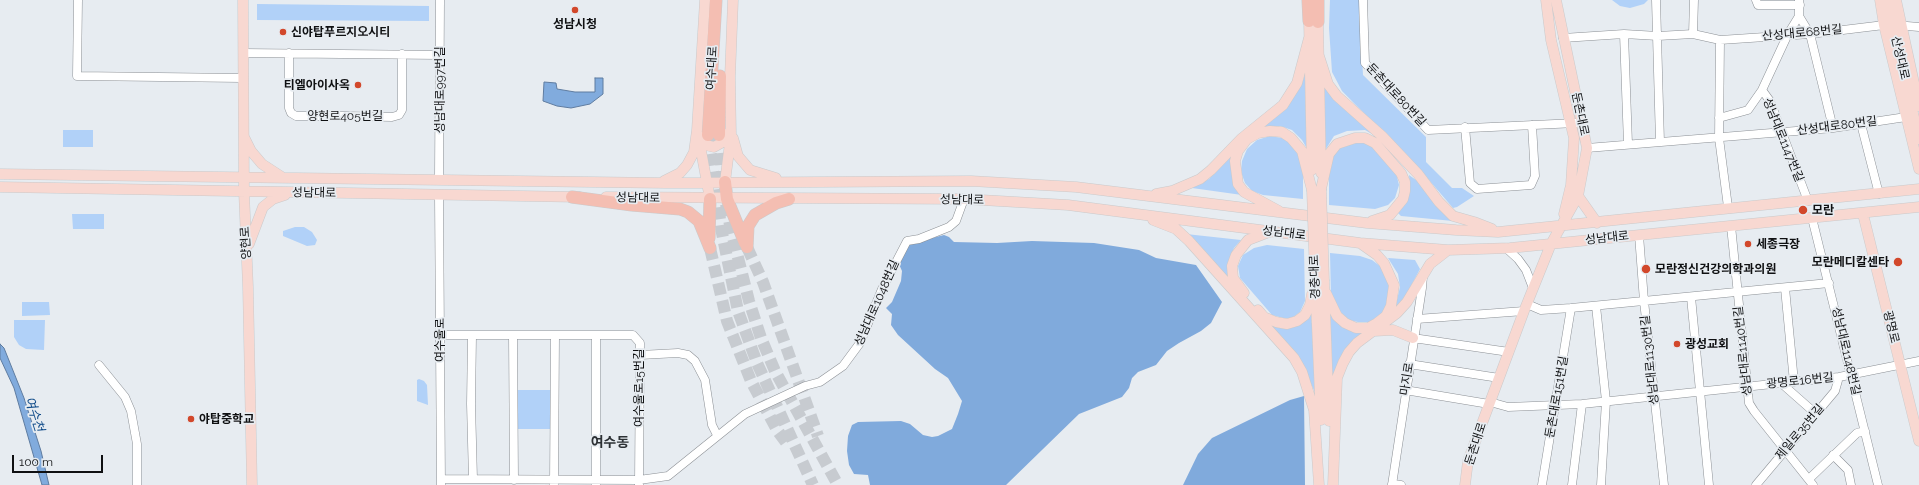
<!DOCTYPE html>
<html>
<head>
<meta charset="utf-8">
<style>
	body { margin:0 }
	#map { position:relative; width:1919px; height:485px; overflow:hidden; background:#e7ecf1; font-family:Raleway,sans-serif }
	canvas { display:block }
	.scale { position:absolute; left:12px; top:455px; width:91px; height:18px; box-sizing:border-box; border:2px solid #0f1012; border-top:0; padding-left:5px; font-size:12px; line-height:14px; white-space:nowrap; color:#0f1012; -webkit-text-stroke:3px #e7ecf1; paint-order:stroke }
</style>
</head>
<body>
<div id="map">
<canvas width="1919" height="485"></canvas>
<div class="scale">100 m</div>
</div>
<script>
const g = document.querySelector('canvas').getContext('2d');
g.lineJoin = 'round';
function fill(path, color) { g.fillStyle = color; g.fill(path, 'evenodd'); }
const shape = rows => new Path2D(rows.map(r => 'M' + r).join(''));
function stroke(path, color, width, dash) { g.strokeStyle = color; g.lineWidth = width; g.lineCap = dash ? 'butt' : 'round'; g.setLineDash(dash || []); g.stroke(path); }
function drawText(font, color, halo, rows, align = 'center') {
  g.font = font + ' Raleway,"Noto Sans KR",sans-serif'; g.lineWidth = 3.5; g.setLineDash([]); g.textBaseline = 'middle'; g.strokeStyle = halo; g.fillStyle = color; for (const [text, x, y, turn = 0] of rows) {
    g.save(); g.translate(x, y); g.rotate((+turn || 0) * Math.PI / 180); g.textAlign = isNaN(turn) ? turn : align; if (halo) g.strokeText(text, 0, 0); g.fillText(text, 0, 0); g.restore();
  }
}
const green = shape([
	[1330,0,1359,0,1363,75,1426,137,1426,162,1452,188,1462,188,1474,196,1457,207,1453,208,1422,172,1342,91,1332,72,1329,28],
	[1612,0,1648,0,1644,4,1630,8,1620,6],
	[257,4,429,6,429,21,257,20],
	[1308,68,1309,152,1302,140,1292,130,1280,126,1261,128,1299,89],
	[1323,79,1379,138,1365,130,1347,131,1334,136,1324,152],
	[63,130,93,130,93,147,63,147],
	[1270,136,1282,138,1292,143,1303,161,1303,199,1263,195,1252,191,1245,183,1241,172,1242,161,1247,149,1257,140],
	[1360,140,1371,143,1396,173,1399,185,1395,198,1388,205,1375,209,1329,205,1329,171,1333,155,1340,148],
	[1233,152,1242,195,1192,188,1209,179],
	[1409,175,1423,185,1453,221,1401,216,1398,213,1406,203,1410,187],
	[72,214,104,214,104,229,73,229],
	[295,227,304,227,312,232,317,240,315,245,307,246,283,236,283,231],
	[1186,234,1241,240,1234,248,1230,258,1233,284],
	[1267,245,1304,249,1305,301,1300,312,1292,318,1283,318,1272,315,1240,278,1238,266,1243,255,1254,248],
	[1330,253,1360,256,1372,260,1380,266,1388,278,1389,287,1385,311,1380,318,1369,322,1358,322,1348,320,1338,309,1331,296],
	[1388,258,1415,260,1420,269,1411,286,1410,299,1390,315,1396,304,1400,287,1398,274],
	[22,302,49,302,50,315,22,316],
	[1328,308,1334,319,1373,329,1332,379],
	[1311,311,1317,397,1300,360,1268,324,1285,327],
	[14,320,45,320,44,350,26,349,19,345,14,337],
	[419,379,424,381,427,385,428,405,417,401,417,380],
	[515,390,552,390,551,429,515,429]
]);
const forest = shape([
	[944,235,949,237,954,242,997,243,1032,241,1094,243,1139,250,1156,258,1196,265,1222,302,1211,323,1201,331,1179,343,1167,351,1156,365,1138,372,1132,378,1129,388,1122,397,1079,414,1006,485,870,485,868,475,854,474,849,465,847,451,848,436,852,425,858,422,901,421,910,424,923,435,932,437,938,436,952,429,958,414,962,401,948,378,935,369,898,335,891,325,892,314,886,308,892,302,901,281,902,271,898,262,905,248,912,243],
	[1304,396,1305,485,1183,485,1198,454,1212,438,1290,400]
]);
const water = shape([
	[595,78,603,78,603,94,590,104,571,108,557,106,543,101,544,82,556,83,557,89,575,92,595,92,595,78],
	[0,344,4,348,24,398,41,451,49,485,42,485,14,388,0,358,0,344]
]);
const highwayTunnel = shape([
	[719,135,723,186],
	[708,136,722,233,738,311,757,363,813,485],
	[726,204,731,230,749,301,761,338,775,371,838,485],
	[747,247,763,282,818,436],
	[710,248,727,321,751,381,777,430,788,445]
]);
const minor = shape([
	[78,0,77,76,242,78],
	[1363,0,1365,63,1428,130,1576,123],
	[1656,0,1660,142],
	[1756,0,1758,5,1800,5],
	[1799,0,1799,16,1810,34,1833,128],
	[1799,16,1788,34,1762,90,1770,101,1808,201],
	[1907,26,1919,27],
	[1624,34,1628,144],
	[1693,34,1694,0],
	[1563,38,1624,34,1658,36,1693,34,1720,40,1810,34,1884,25],
	[1720,40,1719,138,1728,207],
	[243,53,440,55],
	[289,53,289,108,291,113,296,116,343,116,392,117,399,115,402,110,402,54],
	[1719,118,1748,110,1762,90],
	[1861,124,1879,194],
	[1465,127,1470,183,1477,189,1531,185,1535,176,1532,125],
	[1587,148,1833,128,1906,117],
	[439,179,440,0],
	[439,195,441,485],
	[1812,218,1878,485],
	[1731,226,1749,403,1754,411,1813,485],
	[1639,235,1644,301,1664,485],
	[1506,248,1518,259,1526,270,1533,288],
	[1785,288,1794,382],
	[1691,297,1709,485],
	[1527,304,1541,310,1571,308,1829,283],
	[1596,306,1606,401,1601,485],
	[1417,319,1524,311],
	[440,335,633,335,640,343,639,485],
	[513,335,514,480],
	[472,336,471,404,473,479],
	[1413,338,1509,352],
	[640,355,678,353,688,355,695,361,705,380,712,425,717,435],
	[1409,364,1499,378],
	[99,365,125,397,131,411,137,444,137,485],
	[1781,383,1815,413],
	[1405,390,1489,404],
	[1490,402,1508,407,1582,404,1839,377,1919,361],
	[1833,455,1848,470,1851,485],
	[441,479,639,480,668,476,745,414,805,386,820,382,843,366,860,343,882,289,907,241,919,239,949,227,956,221,964,199],
	[1809,479,1857,433,1865,431],
	[554,484,555,335],
	[596,484,596,335],
	[1392,484,1401,485],
	[1392,485,1422,288,1423,276],
	[1542,485,1571,308],
	[1572,485,1582,404],
	[1756,485,1835,391,1839,377]
]);
const major = shape([
	[243,0,244,192,248,287,252,485],
	[1546,0,1551,40,1574,138,1571,185,1564,214],
	[1880,0,1884,25,1919,169],
	[1887,0,1919,139],
	[1896,0,1919,106],
	[1309,21,1312,170],
	[1318,22,1321,173],
	[1319,56,1328,84,1337,96,1382,136,1418,174,1439,202,1453,216,1474,222,1492,229],
	[699,136,705,145,714,147,723,142,730,131],
	[244,137,251,151,262,164,282,177],
	[733,138,738,156,750,170,776,178],
	[699,140,710,199],
	[0,174,666,183,971,181,1076,187,1367,223,1456,230,1498,232,1919,189],
	[664,181,680,173,687,165,694,152,697,130,705,0],
	[725,182,731,135,730,77,733,0],
	[0,187,580,197],
	[1321,189,1329,154,1337,144,1355,138,1365,138,1375,143,1401,173,1405,182,1405,191,1403,199,1390,215,1372,221],
	[1156,194,1172,191,1200,179,1211,170,1241,139,1283,105,1297,83,1309,38],
	[1578,196,1597,223],
	[606,197,964,199,1068,205,1360,243,1448,250,1510,248,1919,207],
	[1279,211,1244,192,1238,184,1235,161,1238,151,1247,139,1258,133,1270,131,1282,132,1291,138,1302,151,1312,190],
	[1863,214,1919,441],
	[1153,220,1176,229,1189,241,1294,358,1302,372,1314,410,1319,485],
	[249,244,263,207,273,199,285,195],
	[1315,278,1321,420],
	[1324,281,1329,421],
	[1244,293,1233,278,1232,266,1236,255,1248,240,1269,232],
	[1326,293,1337,316,1345,323,1356,328,1368,328,1377,323,1386,316,1391,306,1394,285,1384,263,1377,255,1360,243],
	[1258,310,1264,317,1276,322,1287,324,1297,321,1305,315,1310,305,1312,294],
	[1374,331,1393,330,1413,338],
	[1333,485,1337,378,1343,363,1349,352,1357,343,1397,313,1407,302,1430,264,1448,250],
	[1465,485,1468,461,1524,311,1551,244,1578,196,1587,148,1556,0]
]);
const highway = shape([
	[1308,0,1309,21],
	[1318,0,1318,22],
	[708,135,716,0],
	[719,135,720,76],
	[725,182,727,199,745,243],
	[572,197,632,205,680,209,688,212,699,221,710,248],
	[709,238,710,199],
	[747,247,748,226,755,215,776,203,789,199]
]);
const majorBridge = shape([
	[1321,189,1324,281],
	[1312,190,1315,278]
]);
const markers = [
	[575,10,4,"#d2482b"],
	[283,32,4,"#d2482b"],
	[358,85,4,"#d2482b"],
	[1803,210,5,"#d2482b"],
	[1748,244,4,"#d2482b"],
	[1898,262,5,"#d2482b"],
	[1646,269,5,"#d2482b"],
	[1677,344,4,"#d2482b"],
	[191,419,4,"#d2482b"]
];
const poiNames = [
	["성남시청",575,24,"center"],
	["신야탑푸르지오시티",291,32],
	["티엘아이사옥",350,85,"right"],
	["모란",1812,210],
	["세종극장",1756,244],
	["모란메디칼센타",1889,262,"right"],
	["모란정신건강의학과의원",1655,269],
	["광성교회",1685,344],
	["야탑중학교",199,419]
];
const streetNames = [
	["산성대로68번길",1802,33,-5],
	["산성대로",1900,58,77],
	["여수대로",712,68,-87],
	["성남대로997번길",440,90,-90],
	["둔촌대로80번길",1396,95,47],
	["둔촌대로",1580,114,78],
	["양현로405번길",345,116],
	["산성대로80번길",1837,126,-7],
	["성남대로1147번길",1783,140,68],
	["성남대로",314,193,1],
	["성남대로",638,198,1],
	["성남대로",962,200,1],
	["성남대로",1284,233,7],
	["성남대로",1607,238,-6],
	["양현로",246,243,-93],
	["경충대로",1315,277,-92],
	["성남대로1048번길",877,303,-66],
	["광명로",1891,327,76],
	["여수울로",440,340,-90],
	["성남대로1140번길",1743,351,-96],
	["성남대로1148번길",1846,351,77],
	["성남대로1130번길",1650,360,-96],
	["마지로",1407,379,-81],
	["광명로16번길",1800,381,-6],
	["여수울로15번길",639,388,-90],
	["둔촌대로151번길",1557,397,-80],
	["제일로35번길",1800,432,-50],
	["둔촌대로",1476,444,-72]
];
const waterNames = [
	["여수천",34,414,72]
];
const quarterNames = [
	["여수동",610,443]
];
fill(green, '#b1d1f8');
fill(forest, '#80aadc');
fill(water, '#81abdd');
stroke(water, '#5f7ca0', 1);
stroke(highwayTunnel, '#c7cbd0', 12, [12, 6]);
stroke(minor, '#8c9095', 9);
stroke(major, '#cacacb', 11);
stroke(highway, '#cacacb', 13);
stroke(minor, '#fff', 8);
stroke(major, '#f8d8d1', 10);
stroke(highway, '#f4beb2', 12);
stroke(majorBridge, '#cacacb', 11, []);
stroke(majorBridge, '#f8d8d1', 10);
for (const [x, y, r, color] of markers) { const dot = new Path2D(); dot.arc(x, y, r, 0, 2 * Math.PI); g.fillStyle = color; g.fill(dot); stroke(dot, '#e7ecf1', 1.5); }
drawText('bold 12px', '#0f1012', '#e7ecf1', poiNames, 'left');
drawText('12px', '#0f1012', '#e7ecf1', streetNames);
drawText('italic 13px', '#134d8a', '#e7ecf1', waterNames);
drawText('bold 14px', '#2d3135', '#e7ecf1', quarterNames);
</script>
</body>
</html>
